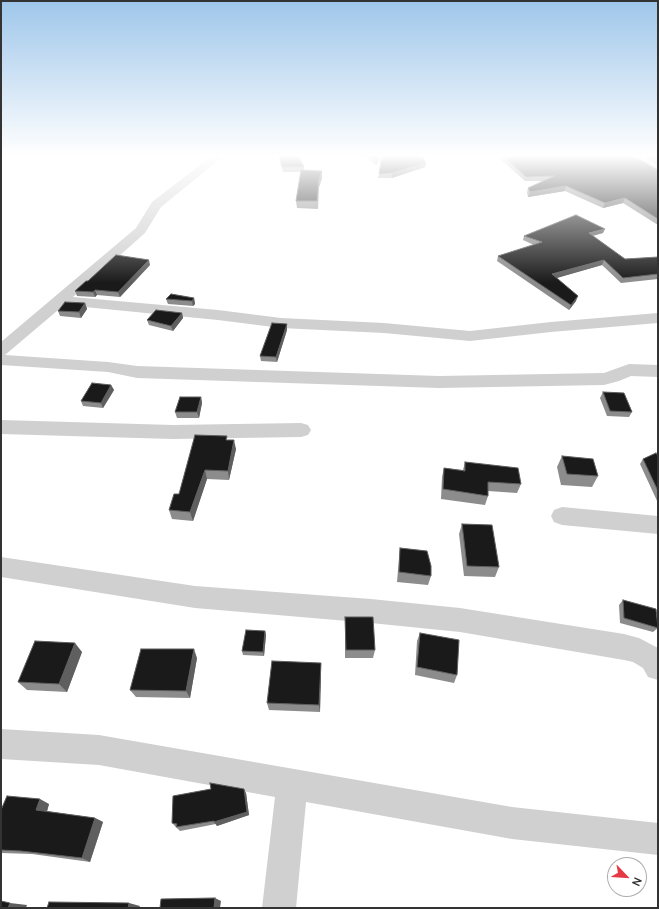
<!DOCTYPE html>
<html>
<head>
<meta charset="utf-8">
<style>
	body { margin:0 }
	#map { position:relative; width:659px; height:909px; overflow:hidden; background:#fff; font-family:Manrope,sans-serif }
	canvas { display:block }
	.frame { position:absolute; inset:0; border:2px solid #333; pointer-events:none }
	.north { position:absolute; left:607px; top:857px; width:40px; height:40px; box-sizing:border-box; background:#fff; border:1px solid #adadad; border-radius:50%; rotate:115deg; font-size:11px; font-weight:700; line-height:16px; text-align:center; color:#333 }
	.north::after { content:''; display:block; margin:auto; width:14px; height:18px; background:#e63946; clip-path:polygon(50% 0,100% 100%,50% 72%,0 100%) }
</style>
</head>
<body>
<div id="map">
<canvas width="659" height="909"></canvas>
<div class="frame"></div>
<div class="north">N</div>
</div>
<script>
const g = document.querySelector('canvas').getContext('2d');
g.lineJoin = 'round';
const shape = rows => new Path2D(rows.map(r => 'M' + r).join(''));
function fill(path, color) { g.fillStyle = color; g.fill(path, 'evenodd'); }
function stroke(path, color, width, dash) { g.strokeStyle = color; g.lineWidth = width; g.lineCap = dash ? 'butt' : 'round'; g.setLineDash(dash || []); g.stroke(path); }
const minor = shape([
	[213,155,225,155,161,207,145,233,73,297,218,310,281,318,384,323,470,331,551,322,658,313,658,323,551,332,470,341,384,333,281,328,218,320,64,305,5,355,108,362,137,366,439,376,604,373,629,364,658,365,658,377,631,376,619,381,604,385,439,388,137,378,108,372,1,365,1,342,136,228,152,202,213,155],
	[650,155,643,158,658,167,658,174,627,156,650,155],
	[1,420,173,425,301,423,308,425,311,430,308,435,301,437,173,439,1,434,1,420],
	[562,507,658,516,658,534,562,525,554,522,551,516,554,510,562,507],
	[1,557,195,586,371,599,460,608,624,634,639,638,658,648,658,680,648,677,643,668,633,662,624,660,460,632,371,623,195,608,1,577,1,557],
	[1,729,99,735,512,807,658,823,658,855,512,839,306,802,296,908,262,908,275,797,99,765,1,759,1,729]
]);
const wall = shape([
	[278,155,298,155,304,167,304,170,322,178,319,187,318,209,297,208,296,201,301,172,283,172],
	[363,155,381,155,376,165],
	[496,155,632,155,658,170,658,225,623,203,603,208,565,191,528,197,527,193,528,188,544,181,525,181],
	[647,155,658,155,658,166,646,158],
	[426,163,425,167,392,178,378,178,379,174],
	[603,233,593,236,625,259,658,257,658,279,621,283,602,265,556,278,576,301,569,310,497,261,498,256,534,245,523,240,524,236],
	[150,265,120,297,97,295,95,297,77,296,75,291,88,281],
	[194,298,195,304,193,306,168,304,166,299],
	[85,303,87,309,81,318,60,316,58,311],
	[182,313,183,318,173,331,149,325,147,320],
	[287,330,277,362,261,361,260,356],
	[111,385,114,390,103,408,83,406,81,401],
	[603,392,632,412,629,417,607,416,600,398],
	[201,397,202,403,199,418,177,418,175,412],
	[228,440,236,449,229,480,207,479,193,521,172,519,169,510,179,494],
	[562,456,598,476,592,487,561,485,557,467],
	[658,456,658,503,640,464,643,459],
	[465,462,521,484,517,493,488,491,488,496,485,505,441,499,442,477,444,468,463,470],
	[462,524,499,567,495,577,464,576,459,534],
	[400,548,431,576,428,585,397,582,399,558],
	[623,600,658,628,653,632,620,623,619,605],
	[345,617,375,650,373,658,345,658],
	[265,631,266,635,264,656,243,655,242,651],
	[420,633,457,675,454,683,415,675,417,641],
	[82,652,67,692,27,690,18,682],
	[197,658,190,698,136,697,130,690],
	[321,663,321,671,320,712,269,710,267,703],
	[246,793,249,815,217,826,216,824,180,831,172,823],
	[49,804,47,811,95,818,103,822,90,862,32,854,1,853,1,810]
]);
const shadedWall = shape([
	[379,155,381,155,376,165,376,161],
	[426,163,425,167,392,178,392,173],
	[322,171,322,178,319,187,318,209,319,180],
	[566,186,565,191,528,197,530,192],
	[625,198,623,203,603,208,605,203],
	[605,229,603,233,587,237,589,233],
	[149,260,150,265,120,297,118,292],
	[604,260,602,265,550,280,552,274],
	[95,290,97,295,95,297,93,292],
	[578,296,576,301,569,310,571,305],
	[194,298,195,304,193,306,192,301],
	[85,303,87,309,81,318,79,312],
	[182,313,183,318,173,331,171,326],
	[287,324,287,330,277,362,276,357],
	[111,385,114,390,103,408,101,403],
	[201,397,202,403,199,418,197,412],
	[234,440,236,449,229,480,228,471],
	[205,470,207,479,193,521,190,512],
	[265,631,266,635,264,656,263,652],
	[75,643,82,652,67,692,59,684],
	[194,649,197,658,190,698,186,691],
	[321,663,321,671,320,712,319,705],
	[244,789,246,793,249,815,217,826,214,822],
	[40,799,49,804,46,815,36,810],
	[95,818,103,822,90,862,82,858],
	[215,898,221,901,220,908,214,908],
	[10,903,27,905,26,908,8,908],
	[129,903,140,906,139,908,128,908]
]);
const building = shape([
	[279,155,298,155,304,167,282,167,279,155],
	[369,155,379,155,376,161,369,155],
	[382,155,421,155,426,163,392,173,379,174,382,155],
	[502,155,632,155,658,170,658,219,625,198,605,203,566,186,530,192,528,188,554,176,526,177,502,155],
	[650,155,658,155,658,160,650,155],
	[301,170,322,171,319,180,317,201,296,201,301,170],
	[576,215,605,229,589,233,625,259,658,257,658,274,623,278,604,260,552,274,578,296,571,305,498,256,542,242,524,236,576,215],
	[116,255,149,260,118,292,95,290,93,292,75,291,86,281,88,281,116,255],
	[171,294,194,298,192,301,166,299,171,294],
	[65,302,85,303,79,312,58,311,65,302],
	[156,310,182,313,171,326,147,320,156,310],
	[272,323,287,324,276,357,260,356,272,323],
	[92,383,111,385,101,403,81,401,92,383],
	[603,392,624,393,632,412,610,411,603,392],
	[180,397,201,397,197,412,175,412,180,397],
	[195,435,227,436,226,440,234,440,228,471,205,470,190,512,169,510,174,494,179,494,195,435],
	[656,453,658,456,658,491,643,459,656,453],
	[562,456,593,459,598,476,567,474,562,456],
	[465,462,518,468,521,484,488,482,488,496,443,489,444,468,465,471,465,462],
	[462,524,492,525,499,567,467,566,462,524],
	[400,548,427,551,431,566,431,576,399,572,400,548],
	[623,600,656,609,658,628,624,618,623,600],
	[345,617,373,617,375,650,346,650,345,617],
	[246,630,265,631,263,652,242,651,246,630],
	[420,633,459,640,457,675,417,667,420,633],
	[35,641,75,643,59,684,18,682,35,641],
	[141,649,194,649,186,691,130,690,141,649],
	[272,661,321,663,319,705,267,703,272,661],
	[210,783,244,789,247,812,214,822,214,821,176,827,177,824,172,823,173,796,211,789,210,783],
	[7,796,40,799,36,810,95,818,82,858,21,851,1,850,1,810,7,796],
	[215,898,214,908,160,908,161,899,215,898],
	[1,901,10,903,8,908,1,908,1,901],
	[49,902,129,903,128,908,47,908,49,902]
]);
fill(minor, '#d0d0d0');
fill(wall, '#8c8c8c');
fill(shadedWall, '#5f5f5f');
fill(building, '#1a1a1a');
stroke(building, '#5f5f5f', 1);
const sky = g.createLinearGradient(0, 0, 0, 283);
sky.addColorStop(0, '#9ec6ea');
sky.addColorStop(0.55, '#fff');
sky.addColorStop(1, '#ffffff00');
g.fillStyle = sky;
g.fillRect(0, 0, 659, 283);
</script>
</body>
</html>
